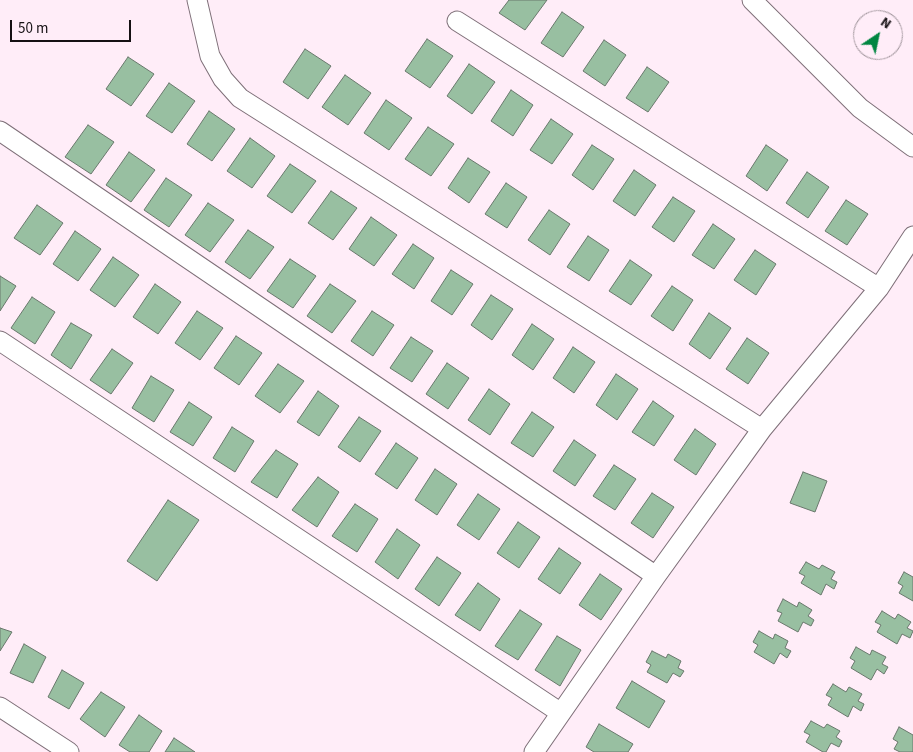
<!DOCTYPE html>
<html>
<head>
<meta charset="utf-8">
<style>
	body { margin:0 }
	#map { position:relative; width:913px; height:752px; overflow:hidden; background:#ffedf8; font-family:"Source Sans 3",sans-serif }
	canvas { display:block }
	.north { position:absolute; left:853px; top:10px; width:50px; height:50px; box-sizing:border-box; background:#ffedf8; border:1px solid #a1959c; border-radius:50%; rotate:34deg; font-size:14px; font-weight:700; line-height:20px; text-align:center; color:#151013 }
	.north::after { content:''; display:block; margin:auto; width:18px; height:22px; background:#008641; clip-path:polygon(50% 0,100% 100%,50% 72%,0 100%) }
	.scale { position:absolute; left:10px; top:20px; width:121px; height:22px; box-sizing:border-box; border:2px solid #151013; border-top:0; padding-left:6px; font-size:15px; line-height:18px; white-space:nowrap; color:#151013; -webkit-text-stroke:4px #ffedf8; paint-order:stroke }
</style>
</head>
<body>
<div id="map">
<canvas width="913" height="752"></canvas>
<div class="north">N</div>
<div class="scale">50 m</div>
</div>
<script>
const g = document.querySelector('canvas').getContext('2d');
g.lineJoin = 'round';
function fill(path, color) { g.fillStyle = color; g.fill(path, 'evenodd'); }
const shape = rows => new Path2D(rows.map(r => 'M' + r).join(''));
function stroke(path, color, width, dash) { g.strokeStyle = color; g.lineWidth = width; g.lineCap = dash ? 'butt' : 'round'; g.setLineDash(dash || []); g.stroke(path); }
const building = shape([
	[509,0,547,0,525,30,499,13,509,0],
	[562,12,584,27,563,57,541,43,562,12],
	[427,39,453,56,430,88,405,71,427,39],
	[604,40,626,55,605,86,583,71,604,40],
	[305,49,331,66,308,99,283,82,305,49],
	[128,57,154,74,131,106,106,89,128,57],
	[469,64,495,82,472,114,447,96,469,64],
	[647,67,669,82,648,112,626,98,647,67],
	[345,75,371,93,348,125,322,107,345,75],
	[169,83,195,101,172,133,146,116,169,83],
	[511,90,533,105,513,136,491,121,511,90],
	[386,100,412,118,389,150,364,133,386,100],
	[209,111,235,129,212,161,187,144,209,111],
	[551,119,573,134,552,164,530,150,551,119],
	[88,125,114,142,91,174,65,157,88,125],
	[428,127,454,144,431,176,405,159,428,127],
	[250,138,275,156,252,188,227,171,250,138],
	[592,145,614,159,593,190,572,175,592,145],
	[766,145,788,160,767,191,746,176,766,145],
	[129,152,155,170,131,202,106,185,129,152],
	[468,158,490,172,469,203,448,188,468,158],
	[290,164,316,181,292,213,267,196,290,164],
	[634,170,656,185,635,216,613,201,634,170],
	[807,172,829,187,808,218,786,203,807,172],
	[166,178,192,195,169,227,144,210,166,178],
	[506,183,527,197,507,228,485,214,506,183],
	[331,191,357,208,333,240,308,223,331,191],
	[673,197,695,211,674,242,652,227,673,197],
	[846,200,868,214,847,245,825,231,846,200],
	[208,203,234,220,210,252,185,235,208,203],
	[37,205,63,223,40,255,14,238,37,205],
	[549,210,570,224,550,255,528,240,549,210],
	[371,217,397,235,374,266,349,249,371,217],
	[713,224,735,239,714,269,692,255,713,224],
	[248,230,274,247,250,279,225,262,248,230],
	[75,231,101,249,78,281,53,264,75,231],
	[588,236,609,250,589,281,567,267,588,236],
	[413,244,434,258,414,289,392,274,413,244],
	[755,250,776,264,756,295,734,280,755,250],
	[113,257,139,275,115,307,90,290,113,257],
	[290,259,316,276,293,308,267,291,290,259],
	[630,260,652,275,631,305,609,291,630,260],
	[451,270,473,284,452,315,431,301,451,270],
	[0,276,16,286,0,311,0,276],
	[155,284,181,302,158,334,133,317,155,284],
	[330,284,356,301,332,333,307,316,330,284],
	[672,286,693,300,673,331,651,316,672,286],
	[491,295,513,309,492,340,471,325,491,295],
	[32,297,55,312,35,344,11,328,32,297],
	[197,311,223,328,200,360,175,343,197,311],
	[372,311,394,325,373,356,351,341,372,311],
	[709,313,731,328,710,359,689,344,709,313],
	[71,323,92,335,71,369,51,355,71,323],
	[532,324,554,339,533,370,512,355,532,324],
	[236,336,262,353,239,385,214,368,236,336],
	[411,337,433,351,412,382,390,368,411,337],
	[747,338,769,353,748,384,726,369,747,338],
	[573,347,595,362,574,393,553,378,573,347],
	[112,349,133,363,111,394,90,380,112,349],
	[447,363,469,378,448,409,426,394,447,363],
	[278,364,304,381,280,413,255,396,278,364],
	[616,374,638,389,617,420,596,405,616,374],
	[151,376,174,390,154,422,132,408,151,376],
	[489,389,510,404,490,435,468,420,489,389],
	[318,391,339,406,319,436,297,422,318,391],
	[653,401,674,416,654,446,632,432,653,401],
	[189,402,212,417,193,446,170,432,189,402],
	[532,412,554,427,533,457,511,443,532,412],
	[359,417,381,431,360,462,338,447,359,417],
	[232,427,254,441,235,472,213,458,232,427],
	[695,429,716,444,696,475,674,460,695,429],
	[574,440,596,455,575,486,553,471,574,440],
	[396,443,418,458,397,489,375,474,396,443],
	[276,450,298,464,277,498,251,482,276,450],
	[614,465,636,479,615,510,593,496,614,465],
	[435,469,457,484,437,515,415,500,435,469],
	[803,472,827,481,815,512,790,503,803,472],
	[318,477,339,492,317,527,292,510,318,477],
	[652,493,674,507,653,538,631,523,652,493],
	[478,494,500,509,479,540,457,525,478,494],
	[168,500,199,520,157,581,127,561,168,500],
	[355,504,378,519,357,552,332,536,355,504],
	[518,522,540,537,519,568,497,553,518,522],
	[397,529,420,545,398,579,375,562,397,529],
	[559,548,581,563,560,594,538,579,559,548],
	[437,557,461,573,439,606,415,589,437,557],
	[806,562,819,569,822,565,835,572,831,579,837,582,834,589,826,584,821,595,801,583,805,576,799,573,806,562],
	[904,572,913,577,913,601,899,593,903,586,898,583,904,572],
	[600,574,622,589,601,620,579,605,600,574],
	[478,583,500,599,480,631,455,615,478,583],
	[783,599,797,607,799,602,812,610,808,616,814,620,811,626,803,622,798,632,778,621,782,613,777,611,783,599],
	[520,610,542,624,518,660,495,646,520,610],
	[882,611,895,619,898,614,911,622,907,628,913,631,910,638,902,634,897,644,877,632,881,625,875,622,882,611],
	[0,628,12,632,0,651,0,628],
	[759,631,773,639,775,634,788,641,785,648,791,651,787,658,780,653,774,664,754,652,758,645,753,642,759,631],
	[557,636,581,650,560,686,535,670,557,636],
	[24,644,46,657,33,683,10,673,24,644],
	[856,647,870,655,872,650,886,657,882,664,888,667,884,674,877,669,871,680,851,668,855,661,850,658,856,647],
	[652,651,666,658,668,654,681,661,678,668,684,671,680,677,673,673,667,683,647,672,651,665,646,662,652,651],
	[62,670,84,683,69,709,48,697,62,670],
	[632,681,665,701,649,728,616,708,632,681],
	[833,684,846,692,849,687,862,694,858,701,864,704,861,711,853,706,848,717,828,705,832,698,826,695,833,684],
	[101,692,125,707,105,737,80,719,101,692],
	[139,715,162,731,149,752,130,752,119,745,139,715],
	[811,721,824,728,827,724,840,731,836,737,842,741,839,747,831,743,826,752,823,752,806,742,810,735,804,732,811,721],
	[599,724,633,744,628,752,594,752,586,747,599,724],
	[899,727,913,735,913,752,900,752,894,749,898,742,893,739,899,727],
	[174,738,195,752,165,752,174,738]
]);
const street = shape([
	[197,0,210,56,223,79,240,98,762,429],
	[752,0,860,108,913,147],
	[457,21,879,288],
	[0,131,656,576],
	[0,341,561,713],
	[0,707,69,752],
	[534,752,656,576,762,429,879,288,913,236]
]);
fill(building, '#98bfa1');
stroke(building, '#69786c', 1);
stroke(street, '#7e6f78', 21);
stroke(street, '#fff', 19);
</script>
</body>
</html>
